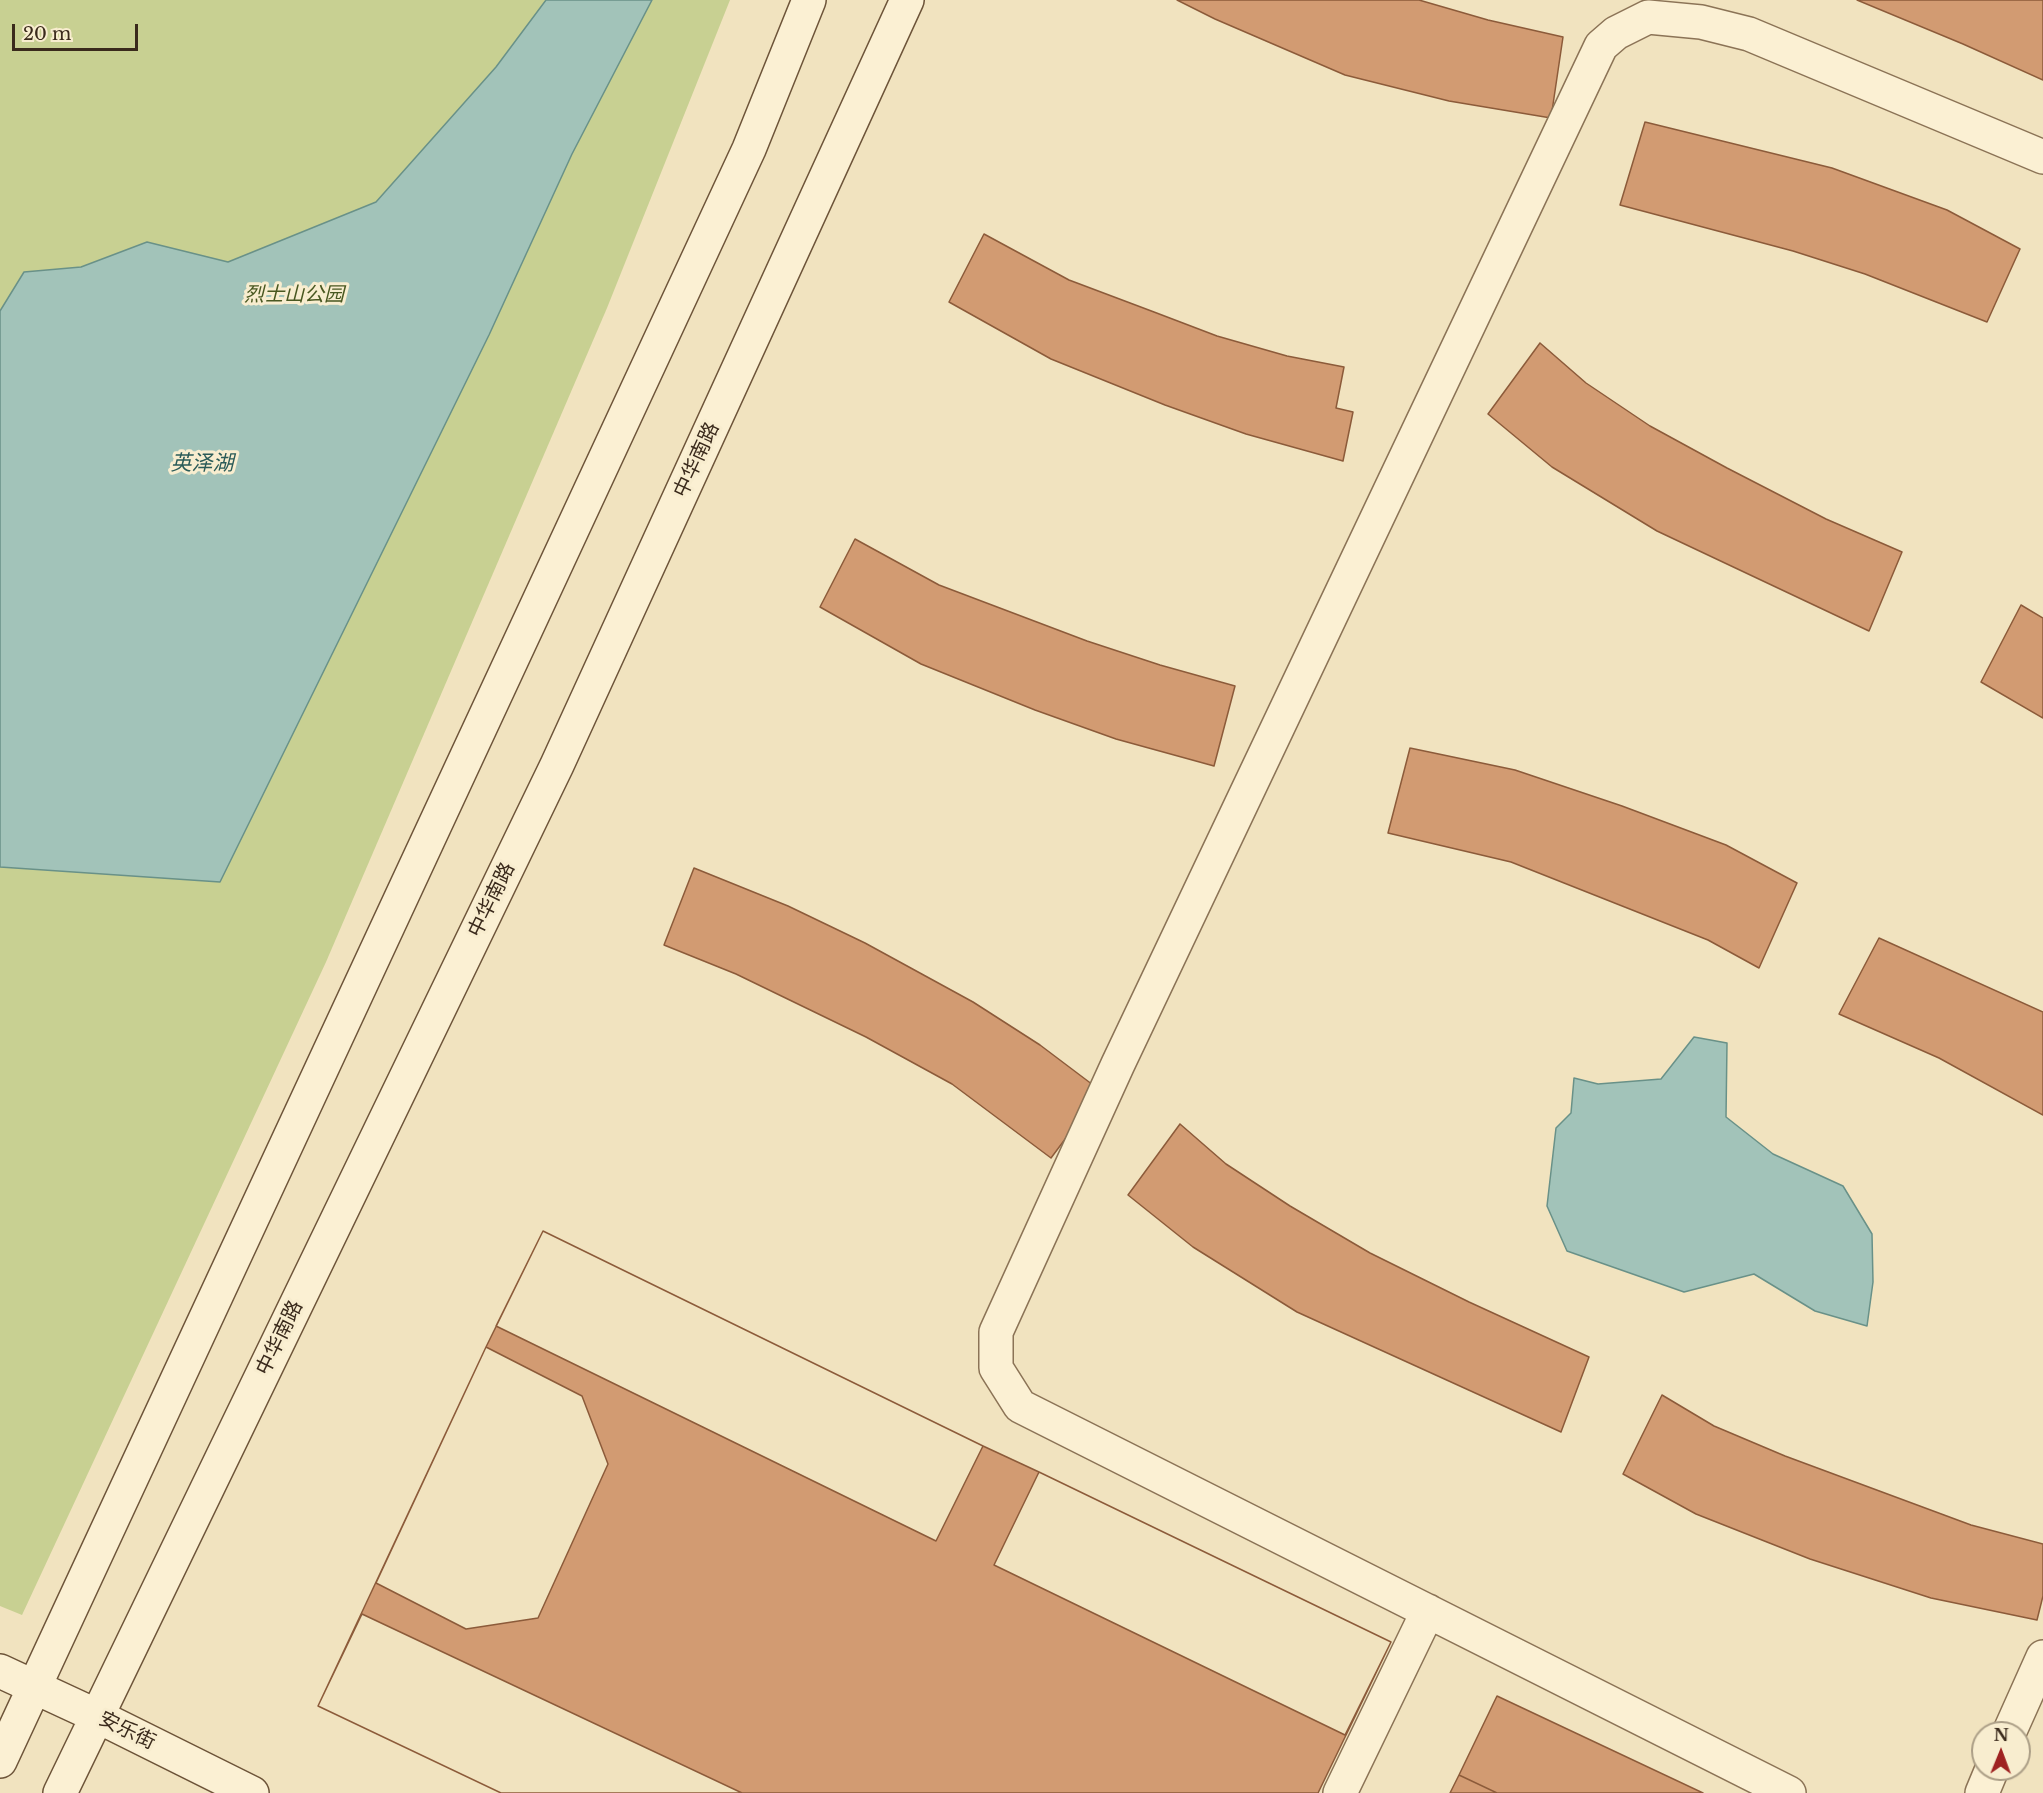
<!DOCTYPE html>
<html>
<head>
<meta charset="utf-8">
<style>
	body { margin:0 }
	#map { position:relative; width:2043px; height:1793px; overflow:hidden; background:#f1e3bf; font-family:"Libre Baskerville",serif }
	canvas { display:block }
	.north { position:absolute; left:1971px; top:1721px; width:60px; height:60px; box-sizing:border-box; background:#f8edcf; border:2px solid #ac9f87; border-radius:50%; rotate:1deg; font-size:16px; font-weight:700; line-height:24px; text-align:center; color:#3a2a1c }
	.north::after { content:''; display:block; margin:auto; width:21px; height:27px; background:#9f2221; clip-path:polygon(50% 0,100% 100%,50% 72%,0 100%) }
	.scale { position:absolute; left:12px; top:24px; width:126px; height:27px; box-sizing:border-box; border:3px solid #3a2a1c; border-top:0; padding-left:8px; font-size:18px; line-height:21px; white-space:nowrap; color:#3a2a1c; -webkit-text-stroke:4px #f8edcf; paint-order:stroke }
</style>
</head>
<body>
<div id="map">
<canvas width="2043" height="1793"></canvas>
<div class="north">N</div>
<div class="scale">20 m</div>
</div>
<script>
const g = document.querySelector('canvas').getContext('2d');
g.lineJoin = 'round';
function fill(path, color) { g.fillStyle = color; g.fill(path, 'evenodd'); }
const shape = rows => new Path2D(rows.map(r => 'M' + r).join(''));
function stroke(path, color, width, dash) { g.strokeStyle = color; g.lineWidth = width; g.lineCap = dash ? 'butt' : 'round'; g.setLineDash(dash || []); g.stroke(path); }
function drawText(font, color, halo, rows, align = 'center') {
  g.font = font + ' "Libre Baskerville","Noto Sans SC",serif'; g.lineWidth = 6; g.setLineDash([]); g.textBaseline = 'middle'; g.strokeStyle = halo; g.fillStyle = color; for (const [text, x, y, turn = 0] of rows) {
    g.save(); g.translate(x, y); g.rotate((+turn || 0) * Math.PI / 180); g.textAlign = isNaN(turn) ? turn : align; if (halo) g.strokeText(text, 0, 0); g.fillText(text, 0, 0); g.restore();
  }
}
const green = shape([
	[0,0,730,0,607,308,326,962,22,1615,0,1606]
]);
const water = shape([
	[546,0,652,0,572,154,489,335,220,882,0,867,0,311,24,272,81,267,147,242,228,262,376,202,496,67,546,0],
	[1694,1037,1727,1043,1726,1117,1773,1154,1843,1186,1872,1234,1873,1282,1867,1326,1815,1311,1754,1274,1684,1292,1567,1251,1547,1206,1556,1128,1571,1113,1574,1078,1598,1084,1661,1079,1694,1037]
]);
const building = shape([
	[1177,0,1419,0,1488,20,1563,37,1551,118,1449,101,1345,75,1215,19,1177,0],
	[1857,0,2043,0,2043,80,1963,44,1857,0],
	[1645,122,1832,168,1947,210,2020,249,1987,322,1865,274,1793,251,1620,205,1645,122],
	[984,234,1069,280,1154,312,1217,336,1287,356,1344,367,1336,408,1353,412,1343,461,1246,434,1165,405,1051,359,949,302,984,234],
	[1540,343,1586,383,1650,426,1727,468,1826,519,1902,552,1869,631,1657,531,1552,467,1488,414,1540,343],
	[855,539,939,585,1087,641,1160,665,1235,686,1214,766,1116,739,1035,710,921,664,820,607,855,539],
	[2021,605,2043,618,2043,718,1981,682,2021,605],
	[1410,748,1515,770,1622,806,1726,845,1797,883,1759,968,1708,940,1511,862,1388,833,1410,748],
	[694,868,788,906,865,943,973,1002,1040,1045,1101,1091,1051,1158,952,1084,866,1037,736,974,664,945,694,868],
	[1879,938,2043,1012,2043,1115,1939,1058,1839,1014,1879,938],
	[1180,1124,1226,1164,1290,1206,1370,1253,1469,1302,1589,1357,1561,1432,1297,1312,1193,1247,1128,1195,1180,1124],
	[543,1231,983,1446,1039,1472,1391,1642,1318,1793,501,1793,318,1706,486,1347,543,1231],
	[543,1231,983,1446,936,1541,496,1326,543,1231],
	[486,1347,582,1396,608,1464,538,1618,466,1629,376,1583,486,1347],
	[1662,1395,1714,1426,1785,1456,1971,1525,2043,1544,2043,1596,2037,1620,1931,1598,1810,1559,1696,1514,1623,1474,1662,1395],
	[1039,1472,1391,1642,1345,1735,994,1565,1039,1472],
	[362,1614,742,1793,501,1793,318,1706,362,1614],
	[1497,1696,1703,1793,1497,1793,1459,1775,1497,1696],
	[1459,1775,1497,1793,1450,1793,1459,1775]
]);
const street = shape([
	[2009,1733,2043,1657],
	[1340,1793,1428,1611],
	[1789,1793,1020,1406,996,1368,996,1332,1118,1064,1601,46,1616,33,1648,17,1701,22,1749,34,2043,157],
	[1982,1793,1992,1769]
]);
const secondary = shape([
	[0,1671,97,1716,252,1793],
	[0,1761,749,149,809,0],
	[60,1793,557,765,907,0]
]);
const parkNames = [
	["烈士山公园",294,295]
];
const streetNames = [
	["中华南路",697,460,-65],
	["中华南路",492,900,-64],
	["中华南路",280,1338,-64],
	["安乐街",127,1731,26]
];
const waterNames = [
	["英泽湖",202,464]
];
fill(green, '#c8d092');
fill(water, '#a2c3b9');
stroke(water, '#699188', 1.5);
fill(building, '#d29b72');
stroke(building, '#8c5b3a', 1.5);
stroke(street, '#8b7356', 36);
stroke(secondary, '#6d5439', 36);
stroke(street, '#fbf0d3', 33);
stroke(secondary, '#fbf0d3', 33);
drawText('italic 20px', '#495821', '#f8edcf', parkNames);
drawText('20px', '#3a2a1c', '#f8edcf', streetNames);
drawText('italic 21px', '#2a5b58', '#f8edcf', waterNames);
</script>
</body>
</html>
